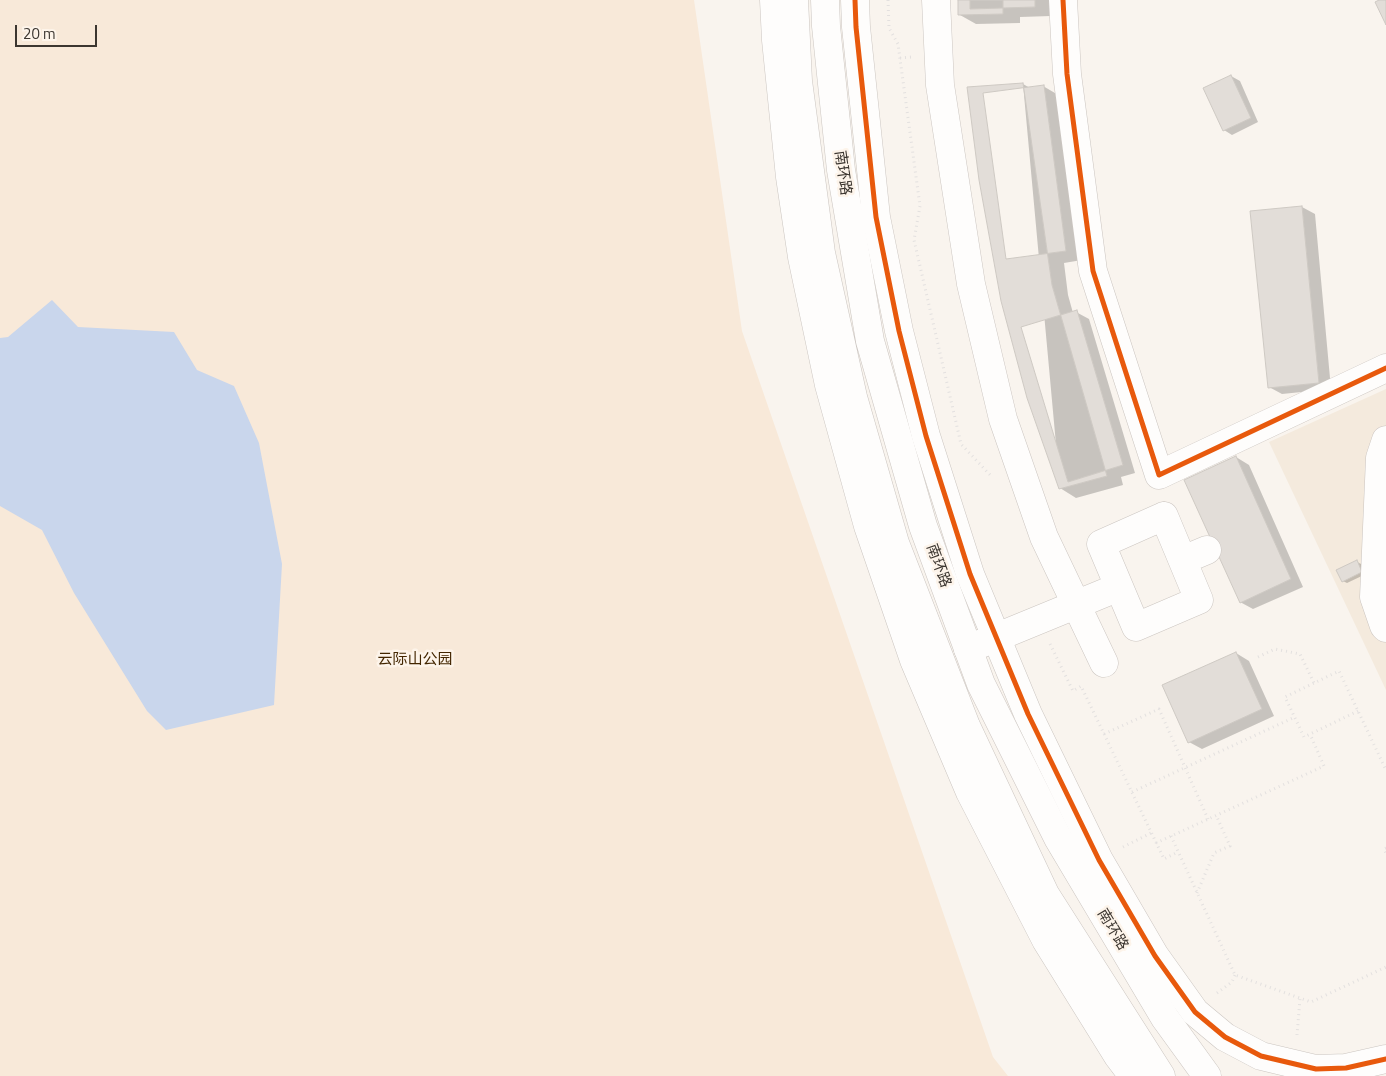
<!DOCTYPE html>
<html>
<head>
<meta charset="utf-8">
<style>
	body { margin:0 }
	#map { position:relative; width:1386px; height:1076px; overflow:hidden; background:#f9f4ee; font-family:"Titillium Web",sans-serif }
	canvas { display:block }
	.scale { position:absolute; left:15px; top:25px; width:82px; height:22px; box-sizing:border-box; border:2px solid #3c3630; border-top:0; padding-left:6px; font-size:15px; line-height:18px; white-space:nowrap; color:#3c3630; -webkit-text-stroke:4px #fdf4ea; paint-order:stroke }
</style>
</head>
<body>
<div id="map">
<canvas width="1386" height="1076"></canvas>
<div class="scale">20 m</div>
</div>
<script>
const g = document.querySelector('canvas').getContext('2d');
g.lineJoin = 'round';
function fill(path, color) { g.fillStyle = color; g.fill(path, 'evenodd'); }
const shape = rows => new Path2D(rows.map(r => 'M' + r).join(''));
function stroke(path, color, width, dash) { g.strokeStyle = color; g.lineWidth = width; g.lineCap = dash ? 'butt' : 'round'; g.setLineDash(dash || []); g.stroke(path); }
function drawText(font, color, halo, rows, align = 'center') {
  g.font = font + ' "Titillium Web","Noto Sans SC",sans-serif'; g.lineWidth = 5; g.setLineDash([]); g.textBaseline = 'middle'; g.strokeStyle = halo; g.fillStyle = color; for (const [text, x, y, turn = 0] of rows) {
    g.save(); g.translate(x, y); g.rotate((+turn || 0) * Math.PI / 180); g.textAlign = isNaN(turn) ? turn : align; if (halo) g.strokeText(text, 0, 0); g.fillText(text, 0, 0); g.restore();
  }
}
const medical = shape([
	[1386,389,1386,690,1269,442]
]);
const green = shape([
	[0,0,694,0,742,331,993,1057,1008,1076,0,1076]
]);
const water = shape([
	[52,300,78,327,174,332,197,370,234,386,259,443,282,564,274,705,166,730,147,711,74,593,42,530,0,506,0,338,8,337]
]);
const shadow = shape([
	[959,0,1051,0,1051,16,1020,17,1020,23,976,24,960,15],
	[1231,76,1240,81,1258,122,1232,135,1224,130],
	[1023,84,1030,88,1043,86,1060,96,1082,260,1064,263,1068,295,1073,313,1076,312,1089,319,1135,473,1121,477,1123,485,1076,498,1060,488],
	[1302,207,1315,214,1331,389,1282,394,1269,387],
	[1236,457,1249,465,1303,587,1253,609,1240,602],
	[1357,562,1361,564,1366,574,1347,583,1343,581],
	[1236,653,1249,661,1274,716,1202,749,1189,742]
]);
const building = shape([
	[958,0,1003,0,1003,14,958,15,958,0],
	[970,0,1035,0,1035,7,970,9,970,0],
	[1379,0,1386,0,1386,25,1375,2,1379,0],
	[1231,75,1251,118,1223,131,1203,88,1231,75],
	[1023,83,1052,285,1107,476,1059,489,1027,398,1001,301,979,180,967,87,1023,83],
	[1044,85,1066,251,1006,259,983,93,1044,85],
	[1302,206,1319,383,1268,388,1250,211,1302,206],
	[1077,310,1123,465,1068,482,1021,327,1077,310],
	[1236,456,1291,579,1240,603,1184,480,1236,456],
	[1357,560,1362,572,1342,582,1336,570,1357,560],
	[1236,652,1262,709,1188,743,1162,685,1236,652]
]);
const path = shape([
	[888,0,889,28,898,44,920,206,914,240,961,444,992,477],
	[900,58,912,57],
	[1050,644,1073,691,1081,686,1164,859,1178,852],
	[1258,657,1275,649,1300,654,1314,683],
	[1358,711,1304,737,1285,697,1339,671,1358,711,1386,770],
	[1104,734,1159,709,1208,819],
	[1132,792,1295,717],
	[1171,836,1235,975,1311,1002,1386,967],
	[1156,843,1324,766,1310,734],
	[1123,847,1151,833],
	[1386,848,1384,849,1386,853],
	[1197,893,1214,853,1230,846,1216,815],
	[1217,993,1232,982,1235,975],
	[1297,1035,1300,999]
]);
const minor = shape([
	[936,0,940,85,971,284,1003,419,1044,537,1104,663],
	[1063,0,1067,74,1093,271,1159,475,1386,368],
	[1386,440,1380,458,1374,597,1384,626,1386,628],
	[1164,516,1199,600,1136,627,1101,544,1164,516],
	[1183,560,1207,550],
	[968,649,1119,587]
]);
const tertiary = shape([
	[774,0,776,40,790,177,802,257,829,385,868,526,914,660,970,792,1046,940,1118,1056,1133,1076],
	[855,0,856,27,876,217,899,331,926,436,970,574,1028,714,1099,860,1155,956,1195,1012,1225,1037,1261,1056,1316,1069,1346,1068,1386,1059]
]);
const secondary = shape([
	[794,0,798,81,821,253,853,397,895,543,966,726,1045,894,1161,1076],
	[825,0,826,26,841,170,870,341,923,526,981,684,1058,838,1165,1018,1207,1076]
]);
const cycleway = shape([
	[855,0,856,27,876,217,899,331,926,436,970,574,1028,714,1099,860,1155,956,1195,1012,1225,1037,1261,1056,1316,1069,1346,1068,1386,1059],
	[1063,0,1067,74,1093,271,1159,475,1386,368]
]);
const streetNames = [
	["南环路",842,173,82],
	["南环路",938,566,70],
	["南环路",1112,930,59]
];
const parkNames = [
	["云际山公园",415,660]
];
fill(medical, '#f4eadd');
fill(green, '#f8e9d9');
fill(water, '#c9d6ec');
fill(shadow, '#0003');
fill(building, '#e2ddd8');
stroke(building, '#cec9c3', 1);
stroke(minor, '#cbc5c0', 29);
stroke(tertiary, '#cbc5c0', 29);
stroke(secondary, '#cbc5c0', 29);
stroke(path, '#e3e0df', 3, [1, 4]);
stroke(minor, '#fefdfc', 28);
stroke(tertiary, '#fefdfc', 28);
stroke(secondary, '#fefdfc', 28);
stroke(cycleway, '#e8590c', 5);
drawText('15px', '#3c3630', '#fdf4ea', streetNames);
drawText('15px', '#432601', '#fdf4ea', parkNames);
</script>
</body>
</html>
